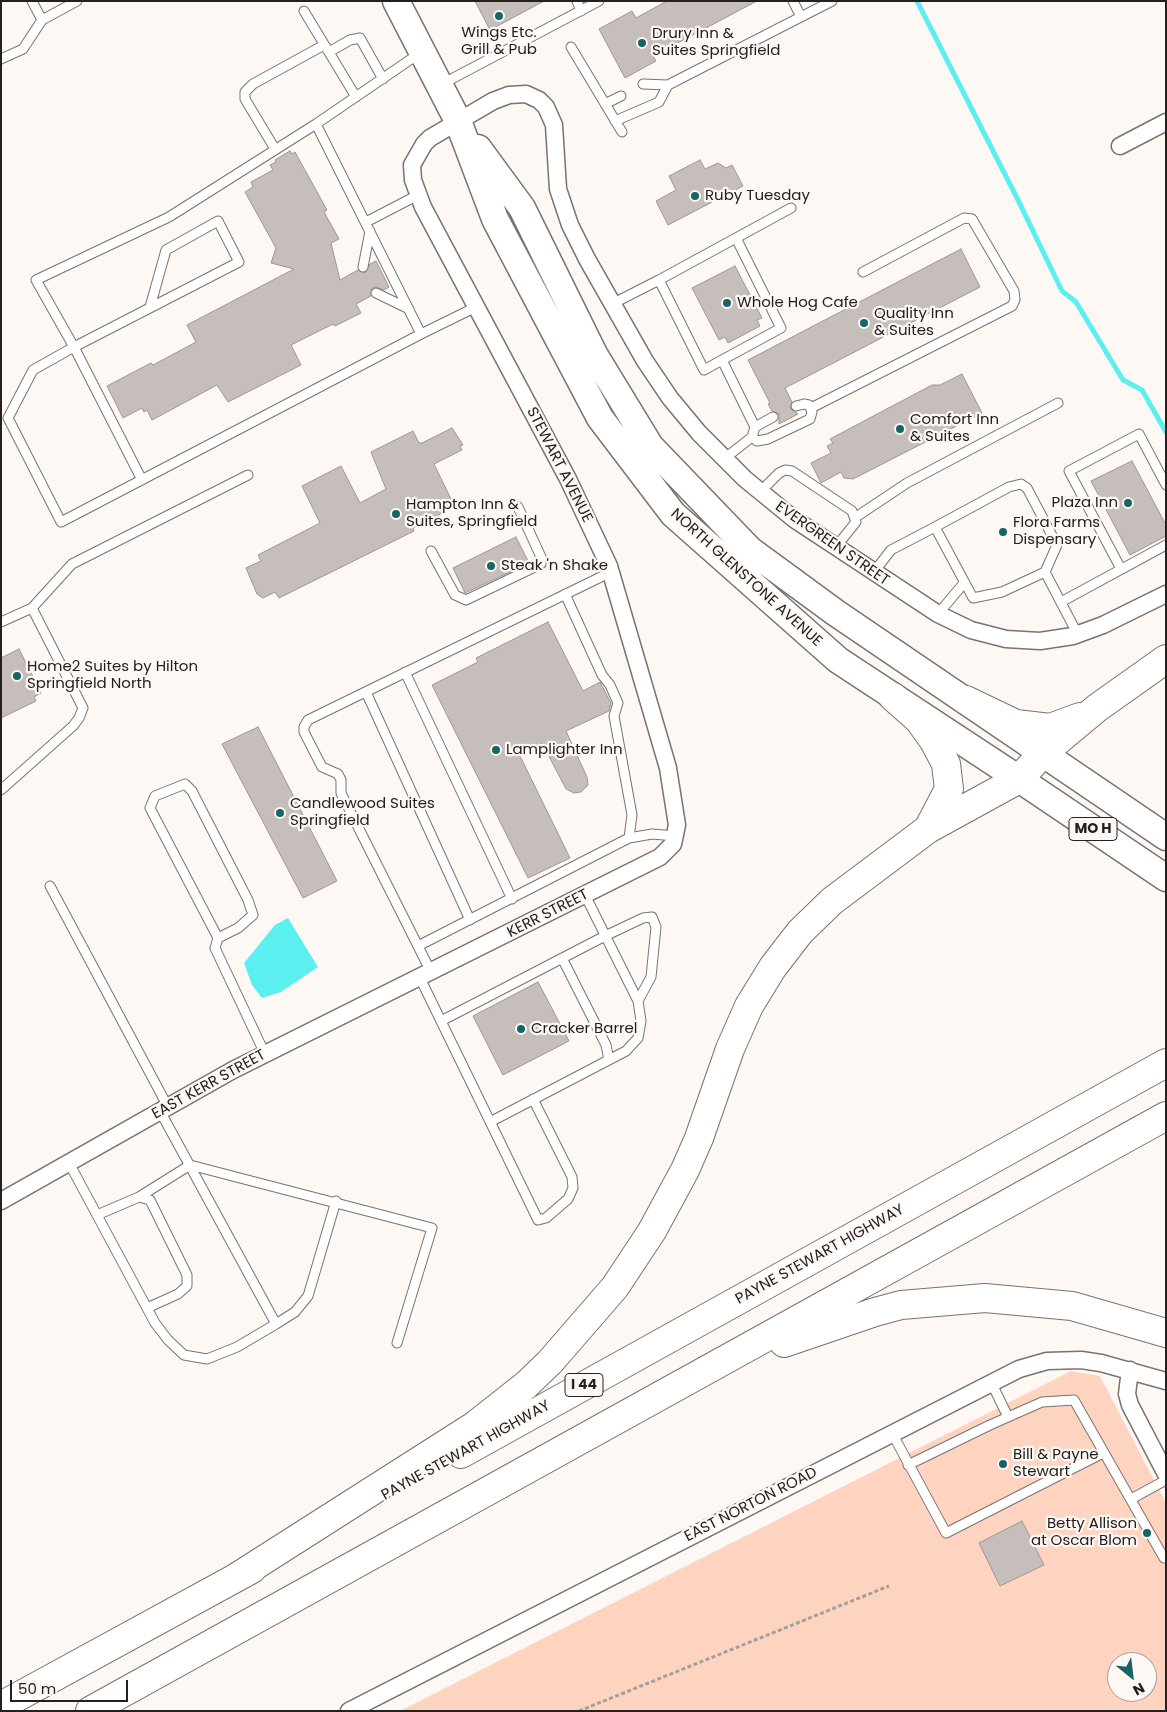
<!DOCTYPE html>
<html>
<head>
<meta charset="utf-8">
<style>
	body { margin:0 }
	#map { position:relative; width:1167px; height:1712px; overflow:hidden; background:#fef8f5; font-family:Poppins,sans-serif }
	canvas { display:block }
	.frame { position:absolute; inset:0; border:2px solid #23201f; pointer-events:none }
	.north { position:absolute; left:1107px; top:1652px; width:50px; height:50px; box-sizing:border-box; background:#fef8f5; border:1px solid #a6a29f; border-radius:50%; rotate:151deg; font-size:14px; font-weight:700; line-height:20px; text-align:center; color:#23201f }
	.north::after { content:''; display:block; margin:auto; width:18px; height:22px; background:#166566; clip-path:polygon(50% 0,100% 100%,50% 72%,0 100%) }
	.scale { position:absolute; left:10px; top:1680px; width:118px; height:22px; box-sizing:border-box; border:2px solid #23201f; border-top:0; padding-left:6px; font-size:15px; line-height:18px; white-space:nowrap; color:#23201f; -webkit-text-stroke:4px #fef8f5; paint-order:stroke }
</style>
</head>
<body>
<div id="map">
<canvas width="1167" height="1712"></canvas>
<div class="frame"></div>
<div class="north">N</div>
<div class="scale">50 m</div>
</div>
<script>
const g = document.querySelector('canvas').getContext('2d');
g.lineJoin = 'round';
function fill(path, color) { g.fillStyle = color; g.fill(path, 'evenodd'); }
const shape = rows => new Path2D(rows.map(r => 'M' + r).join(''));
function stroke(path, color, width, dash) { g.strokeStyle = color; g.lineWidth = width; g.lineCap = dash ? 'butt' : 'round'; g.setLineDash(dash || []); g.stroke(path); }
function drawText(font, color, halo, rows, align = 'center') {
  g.font = font + ' Poppins,sans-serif'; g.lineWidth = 4.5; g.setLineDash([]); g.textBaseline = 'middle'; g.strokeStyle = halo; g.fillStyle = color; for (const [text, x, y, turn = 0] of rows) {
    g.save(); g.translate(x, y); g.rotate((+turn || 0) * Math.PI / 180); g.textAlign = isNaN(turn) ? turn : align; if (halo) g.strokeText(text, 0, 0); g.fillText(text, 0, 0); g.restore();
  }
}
const green = shape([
	[1071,1371,1100,1376,1166,1503,1166,1711,400,1711],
	[1117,1662,1147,1662,1147,1692,1117,1692]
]);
const water = shape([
	[288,918,318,967,281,992,262,998,252,985,244,963,275,925]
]);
const stream = shape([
	[917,1,1019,202,1062,291,1076,302,1123,380,1142,390,1166,432]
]);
const building = shape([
	[475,1,544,1,490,30,475,1],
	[667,1,757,1,653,56,656,61,625,78,599,29,632,11,636,18,667,1],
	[290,151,292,154,295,152,327,210,324,212,339,239,331,243,340,280,358,270,365,273,370,264,376,261,389,287,384,290,376,287,372,288,371,296,356,304,361,313,335,326,333,324,291,345,301,365,228,402,217,385,152,420,147,410,144,412,142,408,123,418,107,386,151,363,153,365,196,342,187,325,294,269,271,263,276,248,245,192,253,187,251,182,273,170,270,165,276,162,275,160,290,151],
	[700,160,705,169,718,163,726,168,732,165,743,186,668,225,656,201,676,190,669,176,700,160],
	[961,249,980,287,785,388,792,402,790,408,798,414,779,424,779,414,772,411,768,404,770,403,748,360,961,249],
	[735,266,762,318,757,320,760,326,728,343,725,337,719,340,692,288,735,266],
	[962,374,982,413,853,479,844,478,841,472,821,483,811,463,831,453,827,446,833,443,830,439,932,385,940,385,962,374],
	[452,428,463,445,460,446,462,450,434,464,451,499,446,501,450,509,413,528,414,531,279,598,275,592,263,598,257,594,246,568,261,561,258,555,320,523,302,486,341,466,360,503,386,489,371,452,413,431,419,443,422,443,452,428],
	[1132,461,1166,525,1166,536,1130,555,1091,481,1132,461],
	[516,537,529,563,465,593,453,568,516,537],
	[548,622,583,691,600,682,611,703,609,711,566,731,587,777,588,785,581,792,574,793,566,789,542,743,519,754,570,858,528,878,432,685,478,662,476,658,548,622],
	[19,649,41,693,34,697,36,701,1,718,1,658,19,649],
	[258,727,337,881,303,898,222,744,258,727],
	[538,982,569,1041,503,1075,473,1016,538,982],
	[1022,1521,1044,1565,1000,1586,979,1543,1022,1521]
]);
const path = shape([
	[579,1711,889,1586]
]);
const lane = shape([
	[32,1,42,20],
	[577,1,581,11],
	[793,1,801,17],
	[304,11,356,97],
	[571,47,622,132],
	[329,52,350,40,360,38,383,79],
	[420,53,316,124,169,217,36,280,74,347,33,370,8,418,61,522,421,334],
	[1,59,23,49,42,20,77,1],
	[442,84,599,1],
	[643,84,668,85],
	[605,104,621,96],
	[615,121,659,102,668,85,832,1],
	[316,124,421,334,476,307],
	[275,149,245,99,245,92,253,84,324,45],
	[366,222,418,195],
	[363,267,370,231],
	[659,280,791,208],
	[376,293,409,309],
	[612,304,659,280,704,370,722,360,755,427,752,437,724,459],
	[722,360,781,328,736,238],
	[811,408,1012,306,1015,300,1014,291,972,219,964,218,863,272],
	[755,427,773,417],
	[752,437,757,441,768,439,810,419,812,412,809,405,804,404,796,406],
	[142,480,74,347,239,262,218,221,166,250,150,307],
	[760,492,779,473,785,470,792,471,852,511,856,522,835,548],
	[856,517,907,483,1058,403],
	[935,527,1009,487,1021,484,1027,488,1057,545,1045,572],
	[431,551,455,595,466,600,541,564,541,557,518,507],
	[1121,569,1069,471,1139,434,1166,485],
	[873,573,891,550,935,527,973,598,1002,592,1045,572,1078,635],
	[565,594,602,675,610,685,618,703,614,716,632,815,629,838],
	[1061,602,1166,545],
	[938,614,964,583],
	[1,622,32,608,72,564,248,475],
	[405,672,512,899],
	[366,692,470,920],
	[1,790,73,726,79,718,83,708,32,608],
	[50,886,168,1107],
	[218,938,150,808,155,796,185,784,192,791,248,900,253,915,238,928,218,938,215,948,265,1054],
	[418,946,629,838,652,834,675,836],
	[562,958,606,1045,609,1060],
	[431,972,341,793,341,780,338,774,322,767,304,732,304,727,308,720,611,572],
	[420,978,538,1220,546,1218,568,1199,573,1188,572,1177,533,1099],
	[441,1021,605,936,643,918,652,917,656,927,651,977,638,1001],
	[160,1111,276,1324,295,1312,308,1296,336,1201],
	[490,1122,626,1051,638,1038,641,1021,638,1001,585,895],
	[69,1163,155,1323,168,1340,184,1355,207,1359,237,1347,276,1324],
	[139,1197,190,1165,432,1228,397,1343],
	[97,1215,139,1197,150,1200,187,1275,187,1286,178,1294,147,1308],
	[991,1382,1008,1417],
	[892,1433,946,1533,1103,1453],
	[908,1465,990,1425,1042,1402,1074,1400,1164,1558],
	[1131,1499,1166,1480]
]);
const street = shape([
	[1120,146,1166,122],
	[1,1201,233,1070,660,857,673,844,677,825,668,768,609,566,568,479,423,207,413,180,412,165,424,144,430,138,493,101,509,95,526,94,539,100,546,107,554,125,558,189,570,225,587,259,645,361,670,398,699,433,745,479,794,519,938,614,971,630,1006,639,1040,641,1073,636,1103,625,1166,594],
	[1130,1370,1127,1394,1130,1405,1166,1474],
	[349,1711,1019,1369,1047,1361,1081,1360,1101,1363,1166,1381]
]);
const primary = shape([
	[396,1,458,121,495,219,600,418,673,514,838,660,1019,779,1166,878],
	[478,148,522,208,594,354,650,446,750,550,836,613,1166,837]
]);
const highway = shape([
	[893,697,919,720,934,741,946,764,949,789,928,829],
	[966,700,1016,724,1050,728,1080,717],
	[784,1343,875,1312,901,1305,985,1298,1072,1306,1166,1333],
	[461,1454,1166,1063],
	[237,1577,474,1426,526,1385,550,1362,615,1287,652,1231,685,1170,699,1138,730,1049,749,1006,773,967,800,932,832,901,928,829,1019,779,1043,753,1097,708,1166,659],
	[1,1706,252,1569],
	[90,1711,1166,1116]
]);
const markers = [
	[499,16,5,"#166566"],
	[642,43,5,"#166566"],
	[695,196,5,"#166566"],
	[727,303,5,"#166566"],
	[864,323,5,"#166566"],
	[900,429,5,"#166566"],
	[1128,503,5,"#166566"],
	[396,514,5,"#166566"],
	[1003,532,5,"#166566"],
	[491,566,5,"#166566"],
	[17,676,5,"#166566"],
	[496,750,5,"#166566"],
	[280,813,5,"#166566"],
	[521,1029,5,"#166566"],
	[1003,1464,5,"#166566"],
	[1147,1533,5,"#166566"]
];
const shields = [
	[1093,829,48],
	[584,1385,38]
];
const shieldNames = [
	["MO H",1093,829],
	["I 44",584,1385]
];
const poiNames = [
	["Wings Etc.",499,33,"center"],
	["Grill & Pub",499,50,"center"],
	["Drury Inn &",652,34],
	["Suites Springfield",652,51],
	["Ruby Tuesday",705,196],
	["Whole Hog Cafe",737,303],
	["Quality Inn",874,314],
	["& Suites",874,331],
	["Comfort Inn",910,420],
	["& Suites",910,437],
	["Plaza Inn",1118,503,"right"],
	["Hampton Inn &",406,505],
	["Suites, Springfield",406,522],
	["Flora Farms",1013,523],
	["Dispensary",1013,540],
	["Steak 'n Shake",501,566],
	["Home2 Suites by Hilton",27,667],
	["Springfield North",27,684],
	["Lamplighter Inn",506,750],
	["Candlewood Suites",290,804],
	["Springfield",290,821],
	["Cracker Barrel",531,1029],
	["Bill & Payne",1013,1455],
	["Stewart",1013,1472],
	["Betty Allison",1137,1524,"right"],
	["at Oscar Blom",1137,1541,"right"]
];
const streetNames = [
	["STEWART AVENUE",559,465,63],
	["EVERGREEN STREET",832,544,35],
	["NORTH GLENSTONE AVENUE",746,578,42],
	["KERR STREET",548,914,-27],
	["EAST KERR STREET",209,1085,-29],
	["PAYNE STEWART HIGHWAY",820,1255,-29],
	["PAYNE STEWART HIGHWAY",466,1451,-29],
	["EAST NORTON ROAD",751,1505,-27]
];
fill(green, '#fed4c0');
fill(water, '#5beff0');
stroke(stream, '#5beff0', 5);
fill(building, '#c6bebb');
stroke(building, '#9d9692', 1);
stroke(lane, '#79726f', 11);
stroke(street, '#79726f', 19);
stroke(primary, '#79726f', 29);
stroke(highway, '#79726f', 30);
stroke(path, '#a39f9c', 3, [4, 2.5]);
stroke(lane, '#fff', 9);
stroke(street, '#fff', 16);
stroke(primary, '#fff', 26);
stroke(highway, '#fff', 28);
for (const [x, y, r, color] of markers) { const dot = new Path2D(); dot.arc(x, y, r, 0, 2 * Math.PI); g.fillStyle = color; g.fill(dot); stroke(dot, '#fef8f5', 2); }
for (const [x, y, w] of shields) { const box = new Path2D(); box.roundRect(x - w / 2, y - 11.5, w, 23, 4); g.fillStyle = '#fef8f5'; g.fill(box); stroke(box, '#23201f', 1); }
drawText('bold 14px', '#23201f', null, shieldNames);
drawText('15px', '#23201f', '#fef8f5', poiNames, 'left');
drawText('15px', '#23201f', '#fef8f5', streetNames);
</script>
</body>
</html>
